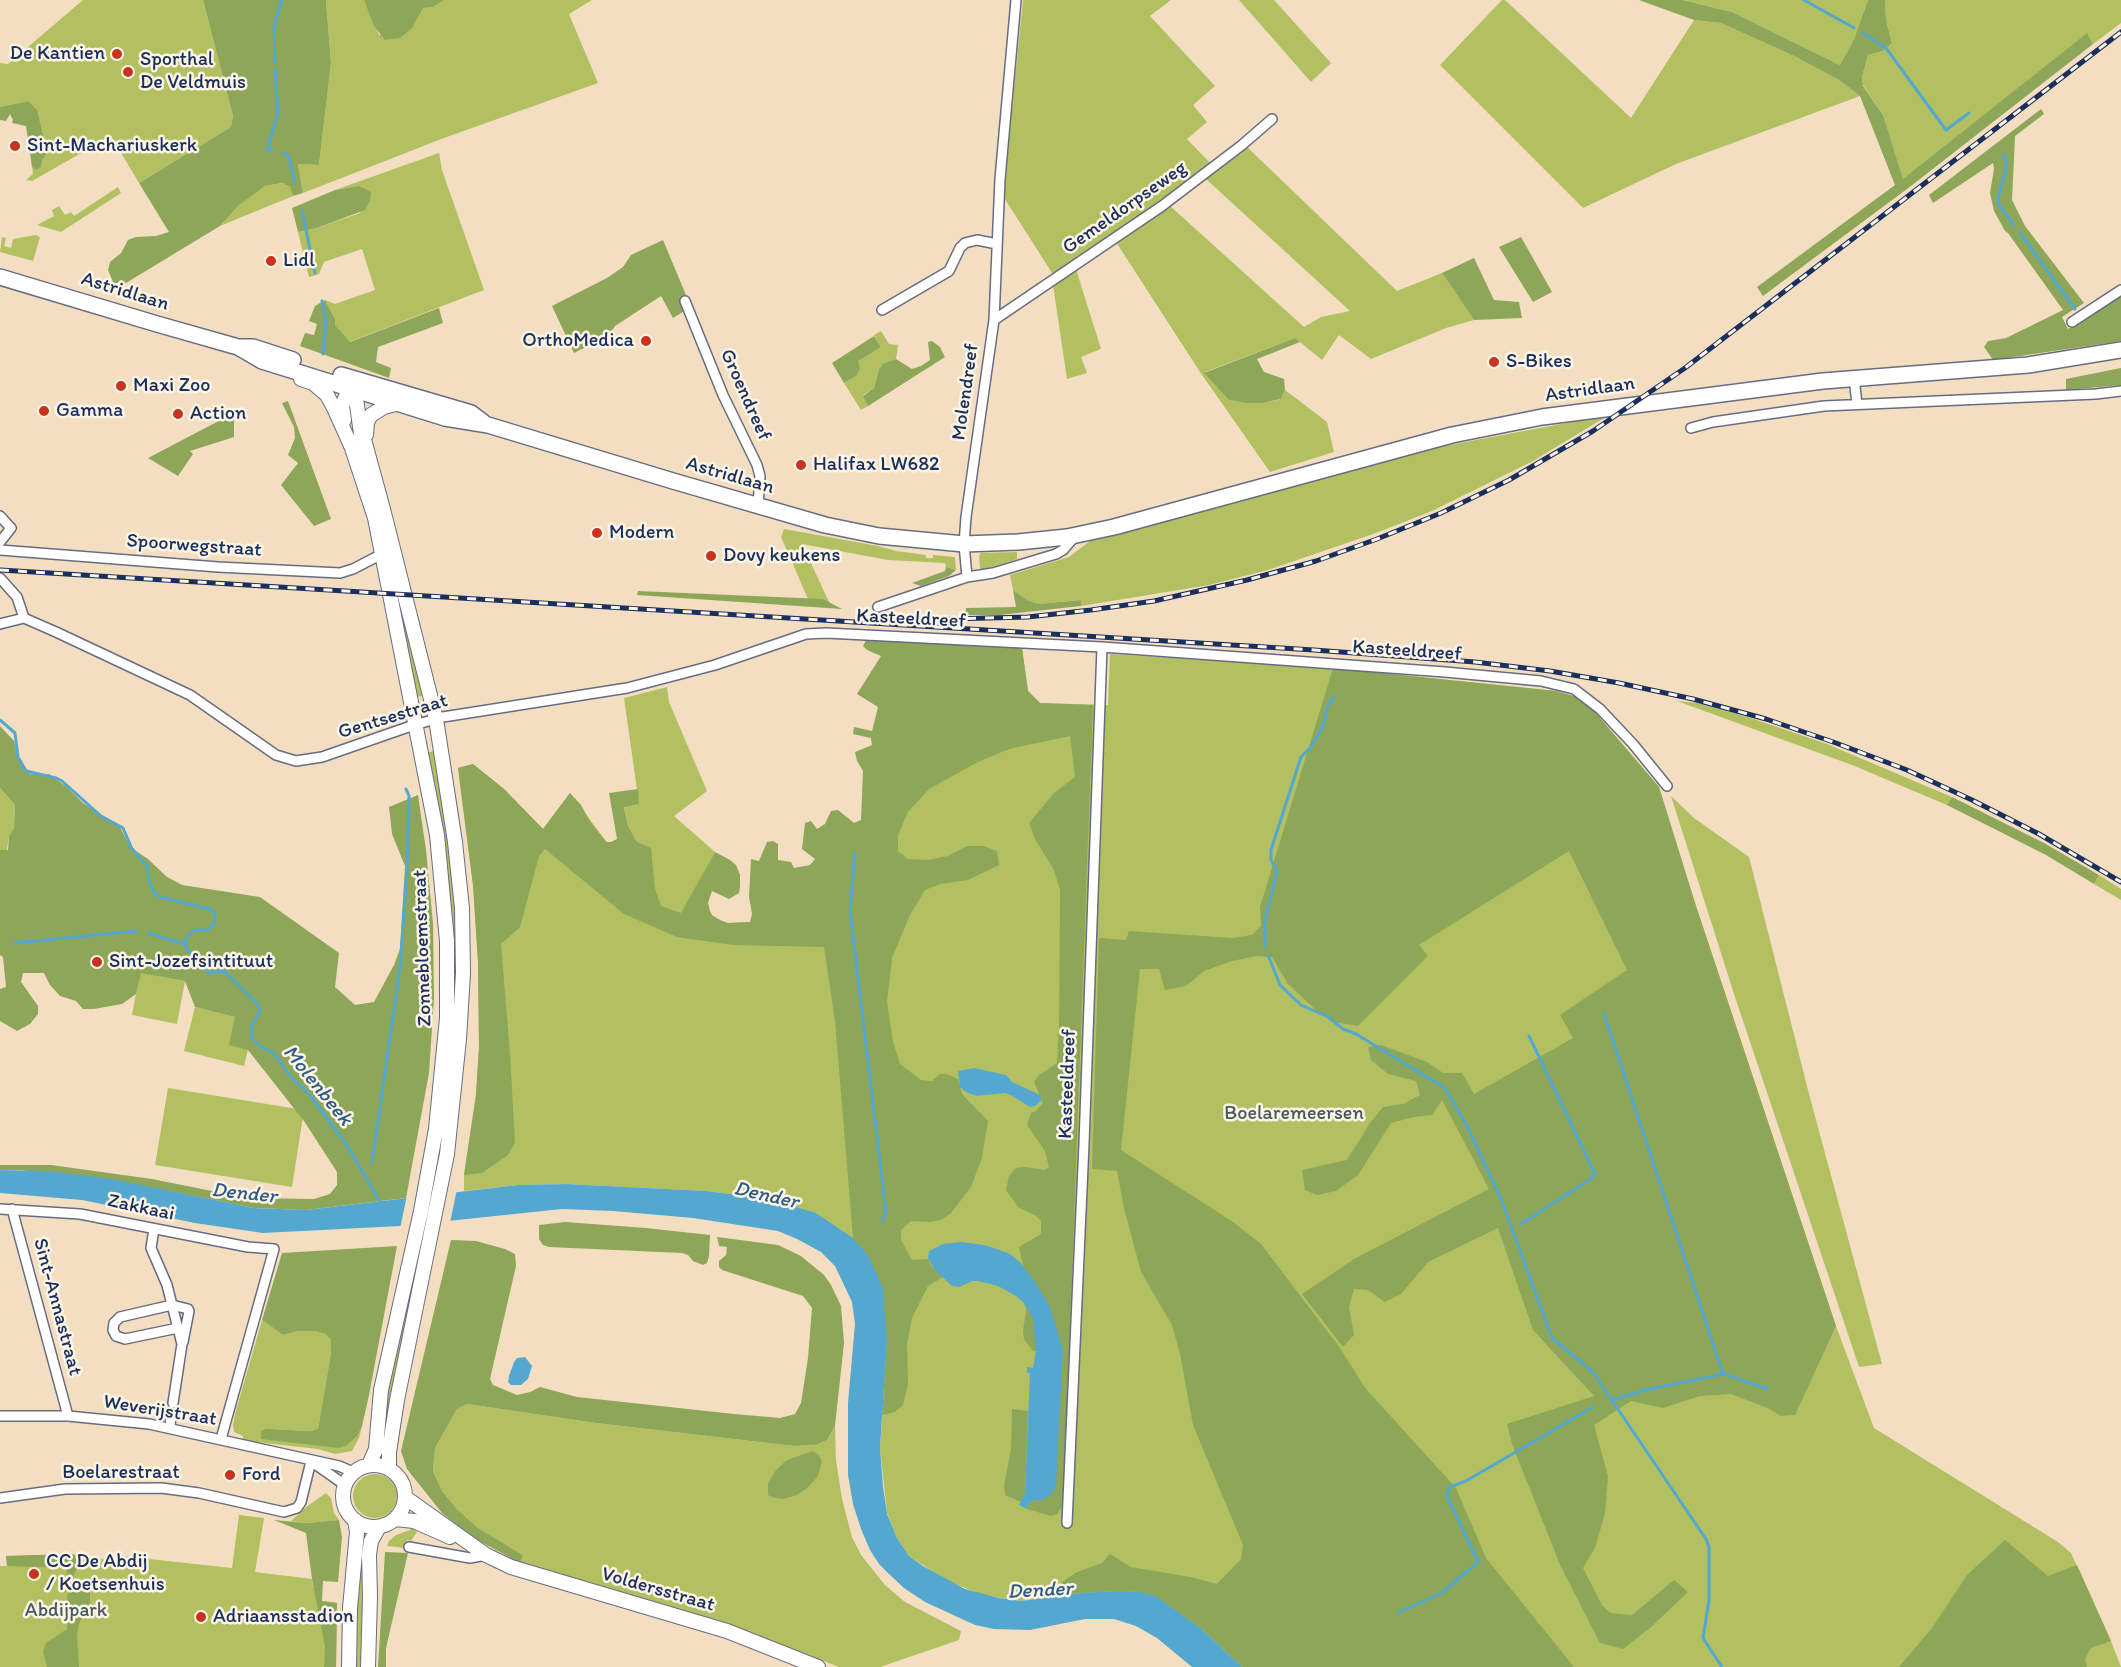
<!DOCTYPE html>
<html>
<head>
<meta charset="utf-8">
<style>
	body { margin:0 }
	canvas { display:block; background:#f3dec1 }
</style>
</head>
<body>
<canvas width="2121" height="1667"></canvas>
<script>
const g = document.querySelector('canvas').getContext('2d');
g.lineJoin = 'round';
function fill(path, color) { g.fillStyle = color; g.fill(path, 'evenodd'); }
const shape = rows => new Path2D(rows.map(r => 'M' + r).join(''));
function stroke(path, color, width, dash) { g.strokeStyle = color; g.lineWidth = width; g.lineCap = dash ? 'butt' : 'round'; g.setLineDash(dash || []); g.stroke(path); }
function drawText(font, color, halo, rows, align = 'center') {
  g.font = font + ' Itim,sans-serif'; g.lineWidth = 5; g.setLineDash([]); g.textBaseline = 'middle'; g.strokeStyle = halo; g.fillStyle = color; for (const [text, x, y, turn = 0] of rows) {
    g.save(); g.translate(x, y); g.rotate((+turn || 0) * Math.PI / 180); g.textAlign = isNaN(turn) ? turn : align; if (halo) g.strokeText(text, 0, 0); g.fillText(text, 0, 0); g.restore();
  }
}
const green = shape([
	[83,0,203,0,233,116,231,127,139,183,111,136,32,181,26,180,33,174,32,167,36,170,28,101,0,107,0,63,8,64],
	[326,0,364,0,379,35,423,8,433,7,444,0,592,0,569,14,598,83,444,138,303,193,298,164,319,165,331,63],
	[1023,0,1171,0,1150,16,1215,86,1193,105,1207,122,1187,139,1211,164,1054,276,1003,196],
	[1239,0,1274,0,1331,63,1311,82],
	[1502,0,1505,0,1631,118,1694,20,1721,23,1794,56,1839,80,1860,96,1676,164,1583,208,1440,65],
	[1683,0,1868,0,1854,39,1840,65,1732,12],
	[1885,0,2121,0,2121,23,2093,44,2086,34,1903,180,1883,115,1863,85,1862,77,1868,55,1883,51,1892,43,1886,20],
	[1246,146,1397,291,1442,273,1474,320,1446,328,1371,359,1339,335,1322,360,1295,338,1205,372,1229,400,1245,403,1273,401,1281,399,1285,390,1327,422,1334,452,1270,472,1200,372,1116,242,1169,205,1304,327,1321,317,1350,311,1206,179],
	[439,153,442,170,484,290,349,342,335,325,335,319,325,300,335,304,375,290,362,249,324,262,319,274,309,277,298,232,317,228,360,213,359,186,335,190],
	[282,183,290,187,293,196,220,226,239,205,255,192,265,186],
	[118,187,121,193,61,232,37,225,54,216,52,210,59,206,65,215,71,212,74,216],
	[36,235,40,237,33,261,0,252,2,237,6,238,4,246,11,248,13,239],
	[1076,269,1101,349,1081,357,1087,373,1067,379,1053,285],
	[881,331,889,344,898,345,896,359,883,365,879,369,874,388,863,395,868,406,861,410,844,383,856,376,857,361,881,347,874,335],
	[1609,415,1533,461,1432,511,1376,533,1268,570,1209,585,1081,606,1080,600,1038,604,1027,600,1013,590,1010,575,1069,557,1090,541,1444,446],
	[784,529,878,546,896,551,926,555,926,558,933,558,933,555,955,557,956,570,946,567,945,563,888,560,802,544,830,604,822,599,808,599,781,537],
	[389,547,427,695,416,697,402,643],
	[1017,552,1017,559,983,570,980,568,979,556,981,553],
	[1022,648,1028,691,1040,703,1108,705,1110,654,1333,668,1556,691,1594,711,1659,787,1695,903,1836,1326,1874,1428,2058,1542,2071,1553,2111,1641,2121,1667,1242,1667,1203,1630,1081,1593,1021,1601,982,1595,946,1580,909,1556,897,1538,887,1513,880,1448,884,1392,885,1304,769,1199,707,1191,566,1184,518,1185,464,1191,464,1175,476,1095,479,1047,478,962,473,885,458,768,473,764,504,789,543,829,570,793,624,865,637,842,628,826,624,806,639,804,624,698,667,687,669,702,707,791,674,816,715,852,682,913,728,923,751,922,854,824,861,820,872,745,871,738],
	[1677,701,1698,703,1751,718,1827,744,1952,797,1947,805,1852,765],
	[434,751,445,824,453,848,459,922,454,1047,442,1145,438,1144,445,856,442,825,422,754],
	[0,788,15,805,14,828,9,836,7,850,0,850],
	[1671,796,1694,818,1749,857,1809,1094,1882,1364,1859,1367,1734,994],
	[2099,875,2121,889,2121,900,2094,884],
	[140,972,185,981,177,1024,132,1015],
	[195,1007,235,1017,248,1049,244,1066,184,1051],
	[168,1088,304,1110,292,1187,155,1165],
	[413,1272,416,1274,385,1450,380,1449,382,1411],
	[262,1320,283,1335,298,1331,315,1331,325,1334,331,1340,331,1353,318,1429,311,1431,266,1429,358,1435,362,1426,359,1438,352,1451,335,1454,318,1449,246,1441,243,1440,243,1436,234,1432,233,1425,235,1414],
	[467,1404,596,1423,794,1446,816,1445,827,1440,835,1426,836,1460,842,1499,852,1537,861,1555,885,1585,905,1602,961,1631,959,1640,880,1667,839,1667,718,1620,520,1563,523,1555,478,1528,457,1509,442,1491,433,1471,435,1448,457,1409],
	'353 1496a22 22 0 1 1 44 0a22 22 0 1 1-44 0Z',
	[326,1493,331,1498,334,1513,339,1520,307,1523,291,1521,306,1507],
	[239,1515,264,1518,255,1572,312,1579,313,1587,322,1601,337,1603,336,1667,0,1667,0,1566,7,1566,6,1556,70,1554,120,1562,121,1556,232,1568],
	[412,1527,417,1532,411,1541,407,1540,404,1548,387,1546,389,1541,396,1535,410,1530],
	[360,1548,366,1548,364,1667,352,1667]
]);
const forest = shape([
	[203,0,326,0,331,63,319,165,298,164,303,193,293,196,290,187,282,183,265,186,239,205,220,226,116,289,108,270,110,262,121,253,128,240,136,237,156,236,169,232,139,183,231,127,233,116],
	[364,0,444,0,433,7,423,8,412,28,400,38,385,40,374,26],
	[1639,0,1683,0,1732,12,1840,65,1854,39,1868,0,1885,0,1886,20,1892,43,1883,51,1868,55,1862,77,1863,86,1883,115,1903,179,2087,33,2093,44,1911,186,1763,296,1757,287,1895,185,1860,96,1839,80,1794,56,1721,23,1694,20],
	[28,101,37,110,47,153,42,160,41,167,36,170,32,167,26,126,12,123,13,120,10,114,6,121,0,120,0,107],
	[2041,109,2044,114,2015,136,2012,200,2025,226,2084,303,2062,317,2068,329,2121,296,2121,341,1993,360,1984,347,1988,341,2006,338,2063,310,2008,233,2005,231,1994,211,1990,193,1994,169,1993,163,1933,203,1929,195],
	[359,186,371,192,370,201,365,210,317,228,298,232,292,208,335,190],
	[1521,237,1552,292,1533,302,1499,247],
	[663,240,691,307,673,318,661,296,615,326,609,335,574,353,552,306,607,278,623,267,631,255],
	[1474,258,1494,300,1519,302,1522,318,1474,320,1442,273],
	[325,300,335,319,335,325,350,342,439,308,443,323,378,347,376,362,391,368,389,378,300,346,305,333,314,335,317,324,309,321,315,306],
	[874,336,881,347,858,361,860,369,856,376,844,383,832,363],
	[1295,338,1300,342,1257,359,1264,372,1284,379,1285,390,1281,399,1261,403,1245,403,1229,400,1204,373],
	[932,341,940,347,945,357,868,406,863,396,874,388,879,369,883,364,896,359,912,369,921,366,930,360,928,342],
	[2121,368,2121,385,2066,390,2066,379],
	[288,401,331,519,314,526,281,485,298,463,288,455,295,438,294,427,282,403],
	[234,413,234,437,190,451,193,454,178,476,148,458],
	[946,567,956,570,949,576,921,586,912,583,945,571],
	[1013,590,1027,600,1038,604,1081,600,1081,606,999,615,965,615,966,608,1016,607],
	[638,591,823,599,842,609,637,595],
	[866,640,1022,648,1028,691,1040,703,1093,705,1064,1490,1062,1506,1057,1514,1051,1516,1027,1509,1028,1504,1033,1501,1043,1500,1036,1351,1032,1350,1024,1339,1023,1331,1030,1283,1023,1266,1019,1247,1041,1234,1041,1221,1036,1216,1018,1207,1006,1190,1009,1176,1016,1168,1025,1167,1045,1170,1049,1167,1045,1151,1027,1125,1031,1113,1036,1111,1043,1103,1034,1082,1039,1075,1057,1063,1059,1028,1060,890,1054,870,1035,839,1029,823,1054,793,1075,777,1070,736,1009,749,978,762,929,789,908,812,898,835,898,851,908,859,928,860,948,856,967,846,983,846,997,851,999,865,968,880,940,884,925,890,910,915,892,958,887,1002,893,1042,900,1064,921,1080,932,1081,940,1074,946,1074,958,1079,962,1094,988,1121,982,1158,971,1187,951,1213,941,1220,930,1222,911,1221,901,1230,901,1240,912,1260,928,1259,931,1265,943,1277,928,1286,912,1318,907,1344,908,1384,903,1405,895,1412,882,1415,887,1342,868,1255,853,1238,835,1021,824,947,733,945,677,937,624,914,545,849,539,856,520,927,501,944,510,1054,515,1142,508,1155,482,1173,464,1175,476,1095,479,1047,478,962,473,885,458,768,473,764,504,789,543,829,570,793,581,805,591,823,606,842,611,842,617,839,609,793,638,789,639,804,624,807,628,826,637,842,651,848,655,889,661,906,681,913,715,852,730,860,736,865,740,875,740,887,739,893,729,899,712,891,708,903,710,911,712,915,720,920,728,923,750,922,752,914,749,897,751,859,759,861,767,842,773,841,778,844,778,860,791,862,794,868,810,865,815,859,802,849,805,823,811,821,817,829,825,824,831,811,838,810,854,823,861,820,863,771,857,761,855,752,872,745,871,738,853,734,854,727,872,731,878,707,857,694,881,656,867,650,863,646],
	[1333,668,1556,691,1578,697,1594,711,1659,787,1695,903,1836,1326,1795,1415,1781,1416,1770,1409,1731,1394,1700,1396,1663,1408,1631,1401,1594,1425,1608,1476,1605,1513,1595,1548,1583,1568,1602,1605,1610,1613,1632,1615,1674,1580,1688,1592,1650,1628,1623,1649,1600,1643,1561,1567,1512,1444,1507,1424,1594,1396,1533,1330,1498,1228,1428,1262,1401,1294,1385,1302,1368,1290,1354,1289,1349,1307,1354,1335,1343,1347,1302,1294,1354,1259,1489,1189,1442,1100,1432,1115,1414,1117,1391,1123,1358,1175,1336,1191,1317,1195,1305,1190,1302,1170,1347,1160,1370,1123,1383,1107,1403,1104,1420,1095,1416,1081,1388,1074,1371,1060,1368,1047,1381,1045,1427,1062,1443,1073,1462,1073,1474,1094,1573,1038,1560,1015,1627,970,1569,851,1419,945,1428,956,1358,1026,1333,1022,1318,1012,1288,984,1272,957,1257,956,1232,961,1204,971,1186,986,1165,990,1159,969,1140,969,1121,1150,1233,1222,1261,1244,1340,1348,1366,1389,1456,1488,1486,1558,1574,1667,1242,1667,1203,1630,1156,1596,1140,1592,1118,1591,1081,1593,1053,1597,1062,1582,1077,1572,1102,1563,1110,1554,1131,1567,1191,1577,1217,1584,1241,1559,1243,1545,1193,1425,1180,1354,1172,1325,1141,1272,1124,1208,1117,1171,1092,1169,1099,938,1126,940,1129,931,1232,938,1252,935,1261,926,1260,907],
	[0,726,14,741,18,759,30,774,49,774,67,787,83,803,120,827,127,841,136,851,148,859,167,877,182,885,260,897,339,953,335,987,355,1005,374,1002,394,965,400,949,405,866,392,834,389,807,418,795,426,850,433,924,434,998,429,1073,406,1198,306,1210,254,1208,149,1187,20,1170,0,1170,0,1165,51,1165,152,1179,247,1198,314,1199,330,1194,337,1185,337,1172,304,1121,248,1050,229,1045,235,1017,195,1007,185,981,141,973,136,994,122,1004,94,1009,83,1009,76,1001,60,996,50,985,44,973,23,973,21,982,38,1006,38,1014,30,1024,17,1031,0,1021,0,989,6,987,3,957,0,955,0,850,8,850,9,836,14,828,15,805,0,788],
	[1952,797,2044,843,2099,875,2094,884,2046,855,1947,805],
	[565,1222,646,1228,710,1235,709,1256,707,1263,703,1265,693,1261,688,1255,682,1253,549,1247,543,1245,539,1239,539,1225],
	[717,1237,778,1245,801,1256,824,1275,831,1285,841,1306,844,1343,835,1426,827,1440,816,1445,794,1446,596,1423,467,1404,457,1409,435,1448,433,1471,442,1491,457,1509,478,1528,523,1555,520,1563,472,1537,442,1513,407,1469,401,1451,451,1240,476,1241,505,1249,515,1254,516,1266,490,1379,493,1385,517,1395,530,1392,540,1387,577,1397,734,1414,780,1418,795,1414,801,1403,808,1358,812,1308,803,1296,722,1270,719,1267,719,1261,726,1255,727,1247,719,1246],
	[397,1246,369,1395,362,1426,358,1435,346,1446,339,1448,261,1439,261,1431,266,1429,311,1431,318,1429,331,1353,331,1340,325,1334,315,1331,298,1331,283,1335,262,1320,282,1253],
	[1012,1409,1028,1411,1025,1493,1021,1502,1005,1495,1004,1485,1011,1449],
	[813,1451,819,1455,822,1462,818,1476,807,1488,797,1495,783,1499,774,1498,768,1495,768,1483,776,1470,787,1460],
	[274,1520,307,1523,339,1520,342,1537,338,1582,323,1581,322,1601,337,1603,336,1667,324,1667,325,1647,312,1579,306,1533],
	[2005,1540,2048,1576,2077,1565,2111,1641,2091,1648,2085,1659,2087,1667,1899,1667,1932,1628,1967,1575],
	[385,1552,408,1553,386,1648,386,1667,378,1667],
	[70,1554,82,1556,72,1580,67,1581,67,1568,7,1566,6,1556],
	[82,1581,90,1582,90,1603,79,1624,77,1635,79,1667,47,1667,43,1651,46,1643,67,1629,69,1612,67,1595]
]);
const water = shape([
	[974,1068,1006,1075,1012,1082,1040,1095,1042,1100,1035,1106,1030,1107,1011,1095,1005,1093,976,1096,966,1092,960,1087,958,1071],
	[0,1170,47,1171,112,1179,254,1208,306,1210,518,1185,566,1184,707,1191,769,1199,816,1213,853,1238,868,1255,883,1288,887,1342,880,1448,883,1486,887,1514,897,1538,909,1556,923,1566,965,1589,999,1598,1021,1601,1081,1593,1118,1591,1140,1592,1156,1596,1203,1630,1242,1667,1192,1667,1157,1638,1136,1626,1114,1619,1085,1619,1030,1630,994,1629,975,1625,925,1602,904,1588,890,1575,879,1564,870,1550,861,1529,853,1504,848,1475,848,1403,855,1324,852,1302,835,1266,821,1252,797,1239,778,1231,693,1218,613,1211,562,1209,400,1226,263,1233,195,1223,82,1200,0,1193],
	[961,1242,984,1245,997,1249,1010,1254,1019,1261,1036,1283,1050,1307,1063,1350,1056,1485,1052,1494,1043,1500,1033,1501,1028,1504,1027,1509,1019,1505,1025,1493,1030,1373,1027,1373,1027,1367,1033,1368,1036,1351,1033,1318,1023,1302,1016,1296,998,1286,978,1281,972,1281,959,1287,952,1286,936,1271,928,1259,929,1251,943,1244],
	[525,1357,532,1366,528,1379,521,1385,511,1385,508,1382,509,1376,514,1362,517,1358]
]);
const pier = shape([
	[457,1189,450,1223,400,1229,407,1195]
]);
const stream = shape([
	[1804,0,1854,28],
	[1863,33,1886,48,1946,130,1969,113],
	[275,63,274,26,282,0],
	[272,150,267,149,278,114,275,69],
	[283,153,289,157,295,183],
	[2003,155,2007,164,1998,199,1999,205,2014,225],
	[302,211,315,273],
	[2020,233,2075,309],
	[322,301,326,319,323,354],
	[0,720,15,733,18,757,26,771,56,778,62,781,101,816,123,828,132,849,147,866,149,880,154,893,160,897,210,909,215,913,215,922,211,927,208,930,195,930,185,939,187,949,205,969,209,973,221,971,226,973,258,1004,260,1012,251,1027,252,1038,261,1047,274,1053,290,1076,310,1095,348,1147,380,1202],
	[855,853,850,911,886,1212,882,1221],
	[148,933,184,944],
	[15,943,137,931],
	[1265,947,1265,920,1277,871,1271,860,1271,850,1301,757,1311,747,1323,726,1328,705,1334,697],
	[1268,955,1280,985,1301,1005,1328,1017,1343,1029,1356,1034,1445,1088,1467,1126,1502,1201,1552,1338,1592,1371,1706,1539,1709,1547,1709,1600,1703,1638,1722,1667],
	[1604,1014,1723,1374,1645,1390,1612,1400],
	[372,1163,400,968,407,869,409,796,406,789],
	[1521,1224,1592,1178,1595,1174,1529,1036],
	[1724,1374,1768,1389],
	[1398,1613,1443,1592,1478,1562,1448,1498,1447,1493,1450,1487,1466,1481,1593,1407]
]);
const street = shape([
	[685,301,723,395,757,465,760,476,758,506],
	[882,310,949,271,960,248,965,243,977,240,997,244],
	[994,320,1162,206,1242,145,1272,119],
	[2072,322,2121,290],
	[1854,378,1857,404],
	[1691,428,1713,422,1824,406,2096,394,2121,391],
	[0,516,11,528,0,542],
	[0,550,218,567,340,573,353,569,382,554],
	[967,577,964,544,966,517,994,320,1000,179,1016,0],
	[0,578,17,597,24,618],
	[878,607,967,577,993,573,1056,554,1063,550,1076,535],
	[0,624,24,618,56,632,190,695,276,755,296,761,322,757,414,725,443,717,627,688,715,665,806,634,826,633,1102,647,1445,672,1541,681,1574,689,1600,709,1633,744,1667,786],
	[0,1209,80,1214,248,1247,274,1249,221,1439],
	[12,1209,68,1416],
	[154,1229,151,1248,167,1285,172,1305,188,1309,189,1311,183,1342],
	[173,1403,182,1344,172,1305,120,1317,114,1323,113,1330,116,1336,125,1339,178,1328],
	[0,1416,68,1416,149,1424,339,1466,353,1472],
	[170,1427,171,1415],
	[315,1464,345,1485],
	[0,1498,65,1489,161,1488,199,1493,284,1512,297,1508,301,1502,311,1461],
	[1067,1523,1084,1144,1102,647],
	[409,1547,470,1558,486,1555]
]);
const secondary = shape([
	[301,379,313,383,327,395,334,408,352,448,375,518,437,835,447,941,447,1018,436,1129,421,1211,381,1390,376,1449,369,1465],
	[351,382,356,398,361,434,365,443,383,509,436,719,455,842,462,908,463,973,459,1039,447,1154,397,1400,389,1452,389,1468],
	[344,420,342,406,346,396,354,390,362,388],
	[366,435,367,422,371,415,384,407,399,403],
	'343 1496a31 31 0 1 1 62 0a31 31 0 1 1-62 0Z',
	[406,1498,486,1555,511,1567,727,1631,818,1667],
	[395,1519,414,1521,450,1537],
	[349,1667,350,1608,357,1532,355,1520],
	[368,1667,370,1597,369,1555,371,1541,379,1527]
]);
const primary = shape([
	[0,277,157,324,238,347,253,347,293,360],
	[238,347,262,361,445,418,488,425,673,481,825,525,879,536,964,544,1018,542,1067,537,1114,527,1452,435,1542,417,1823,381,2028,365,2121,350],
	[341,375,471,413,483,422]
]);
const rail = shape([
	[0,570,1314,650,1475,662,1550,671,1619,683,1693,699,1766,719,1836,743,1907,770,1972,800,2039,834,2121,882],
	[949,619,1028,617,1091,610,1154,601,1247,580,1316,561,1377,539,1441,513,1509,480,1593,431,1685,368,2121,32]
]);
const markers = [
	[117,54,6,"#c8321e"],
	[128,72,6,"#c8321e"],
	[15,146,6,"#c8321e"],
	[271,261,6,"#c8321e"],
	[646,341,6,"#c8321e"],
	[1494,362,6,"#c8321e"],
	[121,386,6,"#c8321e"],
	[44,411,6,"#c8321e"],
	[178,414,6,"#c8321e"],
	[801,465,6,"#c8321e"],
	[597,533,6,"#c8321e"],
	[711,556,6,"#c8321e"],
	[97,962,6,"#c8321e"],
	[230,1475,6,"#c8321e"],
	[34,1574,6,"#c8321e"],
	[201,1617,6,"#c8321e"]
];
const poiNames = [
	["De Kantien",105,54,"right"],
	["Sporthal",140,60],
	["De Veldmuis",140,83],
	["Sint-Machariuskerk",27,146],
	["Lidl",283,261],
	["OrthoMedica",634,341,"right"],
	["S-Bikes",1506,362],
	["Maxi Zoo",133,386],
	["Gamma",56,411],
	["Action",190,414],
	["Halifax LW682",813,465],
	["Modern",609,533],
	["Dovy keukens",723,556],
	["Sint-Jozefsintituut",109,962],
	["Ford",242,1475],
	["CC De Abdij",46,1562],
	["/ Koetsenhuis",46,1585],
	["Adriaansstadion",213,1617]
];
const streetNames = [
	["Gemeldorpseweg",1125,208,-35],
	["Astridlaan",125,292,17],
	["Astridlaan",1590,390,-8],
	["Molendreef",966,392,-82],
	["Groendreef",745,395,66],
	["Astridlaan",730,476,16],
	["Spoorwegstraat",194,546,4],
	["Kasteeldreef",911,619,3],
	["Kasteeldreef",1407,651,4],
	["Gentsestraat",393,717,-17],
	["Zonnebloemstraat",423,948,-92],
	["Kasteeldreef",1068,1084,-88],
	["Zakkaai",141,1208,12],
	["Sint-Annastraat",57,1307,75],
	["Weverijstraat",160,1411,9],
	["Boelarestraat",121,1473],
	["Voldersstraat",658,1590,16]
];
const parkNames = [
	["Boelaremeersen",1294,1114],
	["Abdijpark",66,1611]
];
const waterNames = [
	["Molenbeek",317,1086,51],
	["Dender",244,1194,6],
	["Dender",766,1196,13],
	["Dender",1040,1591,-3]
];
fill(green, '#b2c062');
fill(forest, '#8da658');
fill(water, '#54a8d0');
fill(pier, '#f3dec1');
stroke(stream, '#54a8d0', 3);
stroke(street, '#676c81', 12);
stroke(secondary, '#676c81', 16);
stroke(primary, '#676c81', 18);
stroke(street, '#fff', 9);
stroke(secondary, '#fff', 14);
stroke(primary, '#fff', 15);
stroke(rail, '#1b2f5e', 5);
stroke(rail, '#fcf5e5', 3, [9]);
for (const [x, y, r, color] of markers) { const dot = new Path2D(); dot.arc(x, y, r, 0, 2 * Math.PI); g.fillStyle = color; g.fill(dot); stroke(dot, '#fcf5e5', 2); }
drawText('20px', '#1b2f5e', '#fcf5e5', poiNames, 'left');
drawText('20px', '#1b2f5e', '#fcf5e5', streetNames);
drawText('20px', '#485a5f', '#fcf5e5', parkNames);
drawText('italic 21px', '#2f5986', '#fcf5e5', waterNames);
</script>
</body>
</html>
